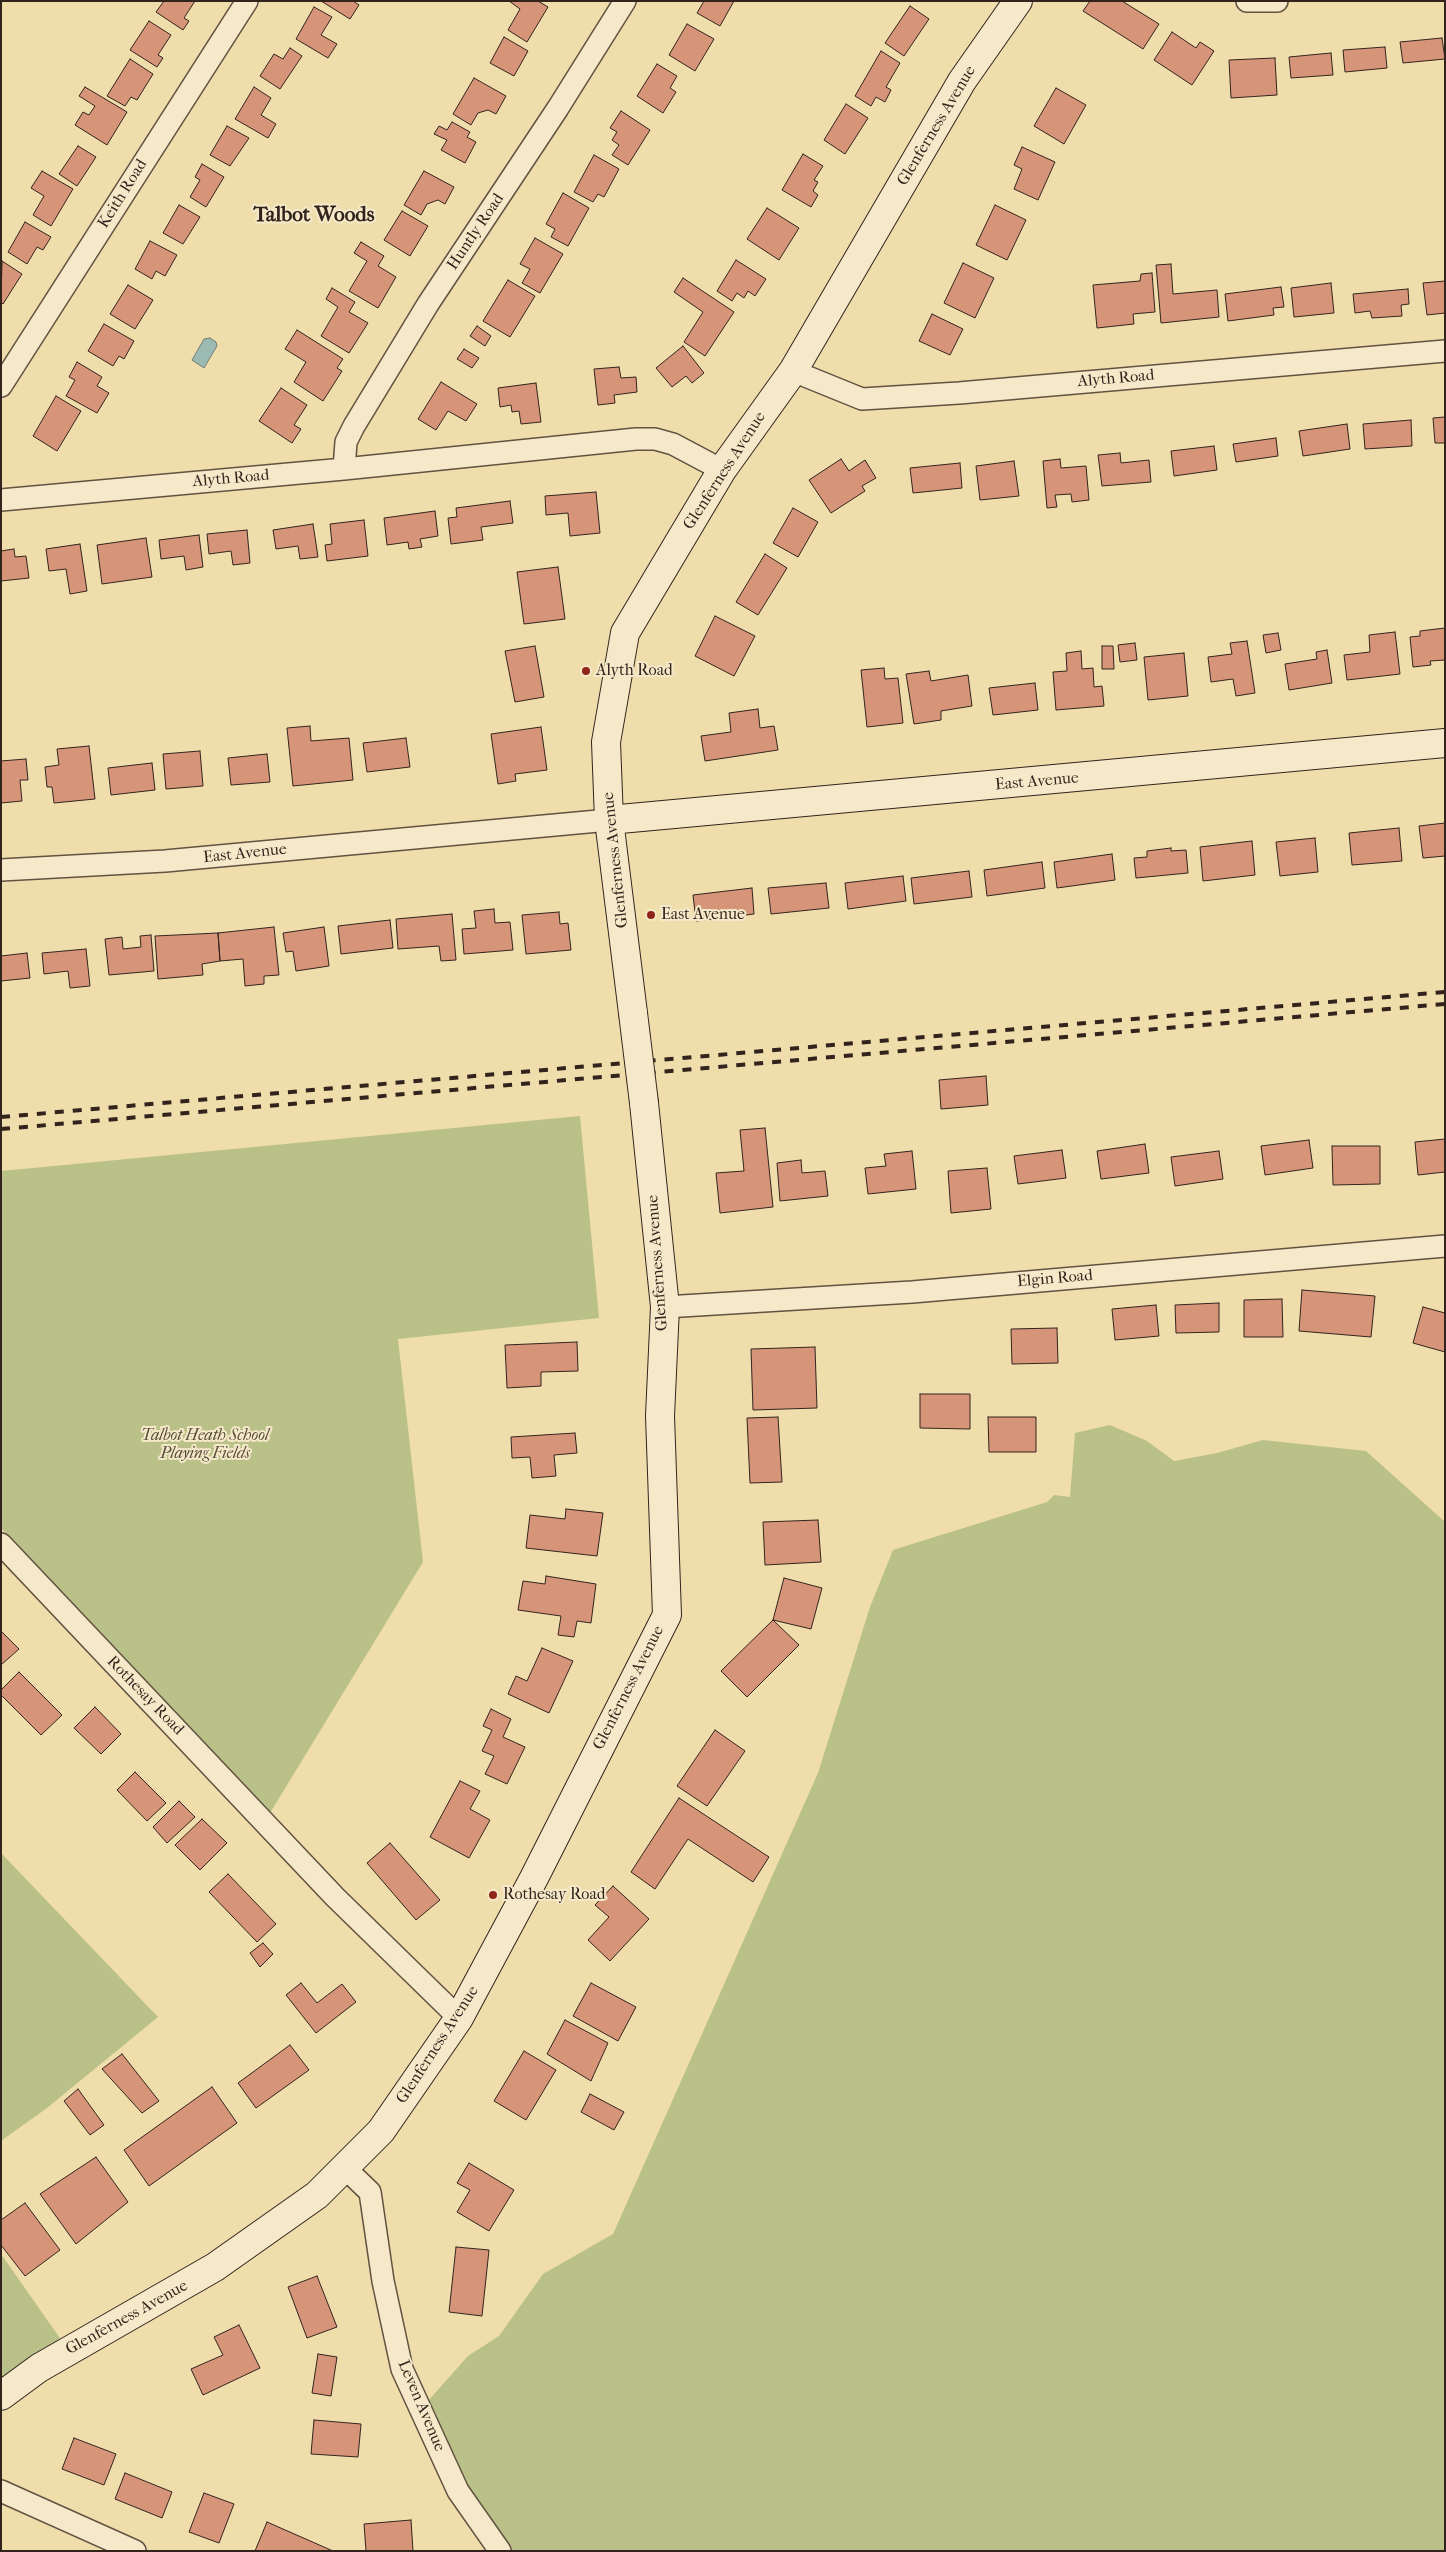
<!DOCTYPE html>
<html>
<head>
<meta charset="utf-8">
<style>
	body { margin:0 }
	#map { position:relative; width:1446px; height:2552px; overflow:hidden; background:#f0ddac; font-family:"IM FELL French Canon",serif }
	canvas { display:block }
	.frame { position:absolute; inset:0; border:2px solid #32241d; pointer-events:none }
</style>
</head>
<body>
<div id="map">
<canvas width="1446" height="2552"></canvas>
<div class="frame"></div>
</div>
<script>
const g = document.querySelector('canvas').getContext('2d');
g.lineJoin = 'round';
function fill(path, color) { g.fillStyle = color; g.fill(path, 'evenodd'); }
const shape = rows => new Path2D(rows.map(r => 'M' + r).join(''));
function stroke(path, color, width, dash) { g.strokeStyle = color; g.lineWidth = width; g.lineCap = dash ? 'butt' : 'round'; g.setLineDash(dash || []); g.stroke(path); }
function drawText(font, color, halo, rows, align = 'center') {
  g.font = font + ' "IM FELL French Canon",serif'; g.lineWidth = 4; g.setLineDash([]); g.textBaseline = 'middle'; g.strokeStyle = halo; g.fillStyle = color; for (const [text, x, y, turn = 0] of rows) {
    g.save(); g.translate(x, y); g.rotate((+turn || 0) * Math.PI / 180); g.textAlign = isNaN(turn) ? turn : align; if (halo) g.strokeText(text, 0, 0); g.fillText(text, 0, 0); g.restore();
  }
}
const green = shape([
	[580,1116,599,1318,398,1339,423,1562,270,1813,1,1528,1,1171],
	[1110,1425,1147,1441,1174,1461,1217,1453,1263,1440,1366,1451,1445,1522,1445,2551,500,2551,420,2410,468,2356,499,2336,543,2274,613,2234,818,1773,870,1607,893,1550,1047,1502,1054,1495,1070,1497,1075,1433],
	[1,1853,158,2017,47,2108,1,2141],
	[1,2254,69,2351,1,2396]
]);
const water = shape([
	[210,338,216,342,217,346,204,368,192,360,204,339,210,338]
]);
const building = shape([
	[164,1,195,1,184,18,189,21,183,30,156,12,164,1],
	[321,1,353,1,359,5,350,19,321,1],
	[538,1,548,7,527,42,508,30,520,9,509,1,538,1],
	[704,1,734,1,720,26,697,13,704,1],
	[1090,1,1122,1,1159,24,1143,49,1083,11,1090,1],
	[910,6,929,19,904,56,885,43,910,6],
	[314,7,332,17,321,35,337,44,328,58,296,39,314,7],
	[149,21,171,35,158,55,163,58,157,67,130,50,149,21],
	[687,24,714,39,695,71,669,55,687,24],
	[1172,32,1196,48,1200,42,1214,51,1192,85,1154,60,1172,32],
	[504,37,528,51,514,76,490,63,504,37],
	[1442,38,1445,59,1403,63,1400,42,1442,38],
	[1385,47,1387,68,1345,72,1343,50,1385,47],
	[290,48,302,56,280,89,260,76,274,54,283,59,290,48],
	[881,51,900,63,886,87,891,90,885,102,876,97,871,106,855,96,881,51],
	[1331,53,1333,75,1291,78,1289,57,1331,53],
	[1275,58,1277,95,1231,98,1229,60,1275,58],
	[130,59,153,74,137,100,131,97,125,106,107,96,130,59],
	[657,64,677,76,670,88,676,92,663,113,637,96,657,64],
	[474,78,506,96,496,114,488,110,478,113,471,125,453,114,474,78],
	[85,87,127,112,107,145,75,125,83,112,89,115,95,106,79,96,85,87],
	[254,87,271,98,261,115,276,124,268,138,235,119,254,87],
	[1056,88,1086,105,1064,144,1034,126,1056,88],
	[846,104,868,118,845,154,824,140,846,104],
	[621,111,650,130,628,165,612,155,619,145,612,140,617,132,610,128,621,111],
	[452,122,470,132,467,137,476,142,465,163,441,150,447,140,434,134,439,126,447,130,452,122],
	[227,126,249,138,230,166,210,155,227,126],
	[78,146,96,157,77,186,59,174,78,146],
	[1022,147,1055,162,1038,200,1014,189,1022,169,1014,165,1022,147],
	[803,154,823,166,814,180,818,182,813,191,818,195,811,207,782,190,803,154],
	[594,155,619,169,604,197,598,194,593,202,574,192,594,155],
	[202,164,224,177,206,207,190,197,200,180,195,177,202,164],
	[42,171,73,189,51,226,33,215,44,196,31,188,42,171],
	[424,171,454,187,445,204,438,200,427,204,421,215,404,205,424,171],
	[563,193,589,208,568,246,551,237,555,229,546,224,563,193],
	[179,205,200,217,183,244,163,233,179,205],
	[995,205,1026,220,1007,260,976,245,995,205],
	[767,208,799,228,779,260,747,239,767,208],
	[402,211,428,226,410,256,384,240,402,211],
	[25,222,51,237,43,250,37,247,27,264,8,252,25,222],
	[535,238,563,254,540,293,522,283,530,269,520,264,535,238],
	[150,241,177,255,165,276,156,271,152,279,135,269,150,241],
	[361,242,384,256,378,266,396,277,378,308,349,291,367,261,354,253,361,242],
	[736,260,766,279,755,296,748,291,744,298,737,293,732,301,717,291,736,260],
	[2,261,22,274,3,304,1,302,2,261],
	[963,263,994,278,975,318,944,303,963,263],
	[1171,264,1173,294,1217,290,1219,317,1161,323,1156,265,1171,264],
	[1152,273,1155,312,1133,314,1134,324,1097,328,1093,285,1140,281,1141,274,1152,273],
	[683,278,734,312,705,356,684,342,703,312,674,292,683,278],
	[508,280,535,296,510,337,483,321,508,280],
	[1445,281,1445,313,1427,315,1423,283,1445,281],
	[1331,283,1334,313,1294,317,1291,288,1331,283],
	[128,285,153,300,135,329,110,314,128,285],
	[1281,287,1284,307,1273,308,1274,315,1228,321,1225,294,1281,287],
	[332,288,355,302,349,312,368,323,349,353,321,336,338,307,326,299,332,288],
	[1408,289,1409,304,1401,305,1402,316,1372,318,1370,311,1355,313,1353,294,1408,289],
	[932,314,963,329,950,355,919,341,932,314],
	[104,324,134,341,124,359,119,356,113,366,88,351,104,324],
	[477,326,491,336,485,346,470,336,477,326],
	[297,330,343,359,337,368,342,371,323,401,294,382,306,362,285,349,297,330],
	[683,346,704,373,692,383,686,376,672,387,656,368,683,346],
	[464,349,479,358,472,368,457,359,464,349],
	[77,362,102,377,97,386,109,393,97,413,66,396,75,380,69,377,77,362],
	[619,367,621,378,636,377,637,392,614,395,615,403,598,405,594,369,619,367],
	[441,382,477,404,466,421,448,411,436,430,418,419,441,382],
	[536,383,541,422,521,424,519,411,512,412,511,405,500,407,498,388,536,383],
	[281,388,307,405,294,425,301,429,292,443,259,421,281,388],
	[56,396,81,411,57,451,33,436,56,396],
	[1445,417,1445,443,1435,443,1433,418,1445,417],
	[1411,420,1412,446,1365,449,1363,424,1411,420],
	[1347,424,1350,449,1303,456,1299,431,1347,424],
	[1276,438,1278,456,1236,462,1233,444,1276,438],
	[1214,446,1217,470,1174,476,1171,451,1214,446],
	[1120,453,1121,463,1149,460,1151,482,1102,486,1098,455,1120,453],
	[841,459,849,471,865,460,876,478,862,486,865,491,831,513,809,480,841,459],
	[1060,459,1061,468,1086,466,1089,500,1072,502,1071,494,1055,495,1057,507,1047,508,1043,461,1060,459],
	[1014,461,1019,496,980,500,976,466,1014,461],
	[960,463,962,488,913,493,910,468,960,463],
	[596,492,600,533,570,536,568,513,546,515,545,496,596,492],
	[510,501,513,523,481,527,483,540,451,544,448,518,457,517,456,508,510,501],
	[793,508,818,522,798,557,773,543,793,508],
	[435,511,438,536,420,539,422,547,409,549,408,542,387,545,384,518,435,511],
	[364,520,368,556,327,561,325,545,332,544,330,524,364,520],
	[313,524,318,557,300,559,298,546,276,549,273,530,313,524],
	[247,530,250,563,233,565,231,551,209,554,207,534,247,530],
	[199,535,203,567,186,570,184,556,161,559,159,540,199,535],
	[146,538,152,577,102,584,97,545,146,538],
	[80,544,87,591,70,594,66,569,49,571,46,549,80,544],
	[14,549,15,557,26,556,29,578,1,581,1,551,14,549],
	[765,554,787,568,758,615,736,602,765,554],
	[558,567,565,619,524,624,517,572,558,567],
	[715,616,755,636,734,676,695,656,715,616],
	[1445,628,1445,660,1430,661,1431,665,1413,667,1410,637,1420,636,1420,631,1445,628],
	[1395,632,1400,674,1347,680,1344,655,1370,652,1369,635,1395,632],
	[1278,633,1281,650,1266,653,1263,635,1278,633],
	[1247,641,1255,693,1236,696,1233,679,1211,682,1208,657,1232,654,1230,643,1247,641],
	[1135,643,1137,660,1120,662,1118,645,1135,643],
	[535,646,544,697,515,702,505,651,535,646],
	[1102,646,1113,646,1114,669,1102,669,1102,646],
	[1327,650,1332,683,1289,690,1285,664,1317,659,1316,652,1327,650],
	[1081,651,1082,669,1093,668,1094,687,1102,686,1104,706,1056,710,1053,672,1067,671,1066,653,1081,651],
	[1184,653,1188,696,1148,700,1144,657,1184,653],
	[884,668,885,679,898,678,903,723,867,727,861,670,884,668],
	[929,671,931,681,968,675,972,706,941,711,941,720,914,724,906,674,929,671],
	[1035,683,1038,710,993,715,989,688,1035,683],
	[758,709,760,728,774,726,778,750,705,761,701,736,731,732,729,713,758,709],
	[310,726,311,741,349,738,353,780,293,786,287,728,310,726],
	[541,727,547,770,515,774,516,781,498,784,491,734,541,727],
	[406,738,410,767,367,772,363,743,406,738],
	[89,746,95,799,54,803,52,787,47,787,45,767,59,765,57,749,89,746],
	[200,751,203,786,166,789,163,754,200,751],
	[267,754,270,782,231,785,228,758,267,754],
	[26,759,28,780,20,780,22,801,1,803,1,761,26,759],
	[152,763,155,790,111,795,108,768,152,763],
	[1445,823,1445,856,1423,858,1419,826,1445,823],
	[1399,828,1402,861,1352,865,1349,833,1399,828],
	[1315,838,1318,872,1280,876,1276,842,1315,838],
	[1252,841,1255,875,1203,881,1200,847,1252,841],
	[1171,848,1171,851,1186,850,1188,873,1136,878,1134,858,1147,857,1147,851,1171,848],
	[1112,854,1115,880,1057,888,1054,862,1112,854],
	[1042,862,1045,888,987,896,984,870,1042,862],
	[969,871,972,897,914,904,911,878,969,871],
	[903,876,906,901,848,909,845,883,903,876],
	[826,883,829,908,771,914,768,888,826,883],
	[752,888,754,914,696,921,693,895,752,888],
	[494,909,495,923,510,922,513,950,464,954,462,929,476,928,474,911,494,909],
	[559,912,560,924,568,923,571,950,526,954,522,915,559,912],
	[452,914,456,960,441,961,439,946,398,949,396,919,452,914],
	[390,920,393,948,341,954,338,926,390,920],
	[274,927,279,975,264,976,264,984,245,986,243,959,220,961,218,933,274,927],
	[324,927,329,966,296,971,293,951,286,952,283,933,324,927],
	[218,933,220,961,202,964,203,975,158,979,155,936,218,933],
	[151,935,154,971,109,975,105,939,122,937,123,949,141,947,140,936,151,935],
	[86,949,90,986,70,988,68,971,44,974,42,953,86,949],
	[27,953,30,978,1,981,1,956,27,953],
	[986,1076,988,1105,941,1109,939,1080,986,1076],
	[765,1128,773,1207,720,1213,716,1173,744,1171,740,1130,765,1128],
	[1445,1139,1445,1172,1418,1175,1415,1142,1445,1139],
	[1309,1140,1313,1168,1265,1175,1261,1146,1309,1140],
	[1145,1144,1149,1173,1101,1179,1097,1151,1145,1144],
	[1332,1146,1380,1146,1380,1184,1333,1185,1332,1146],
	[1062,1150,1066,1178,1018,1184,1014,1156,1062,1150],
	[912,1151,916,1189,868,1194,865,1168,886,1166,884,1154,912,1151],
	[1219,1151,1223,1179,1175,1186,1171,1157,1219,1151],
	[801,1160,802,1173,825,1171,828,1196,780,1201,777,1163,801,1160],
	[987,1168,991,1209,951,1213,948,1171,987,1168],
	[1302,1290,1375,1296,1371,1337,1299,1331,1302,1290],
	[1282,1299,1283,1337,1244,1337,1244,1300,1282,1299],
	[1219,1303,1219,1332,1176,1333,1175,1305,1219,1303],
	[1156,1305,1159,1336,1115,1340,1112,1309,1156,1305],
	[1423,1307,1445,1313,1445,1352,1413,1343,1423,1307],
	[1057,1328,1058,1363,1012,1364,1011,1329,1057,1328],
	[577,1342,578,1371,541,1372,541,1386,507,1388,505,1345,577,1342],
	[815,1347,817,1408,753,1410,751,1349,815,1347],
	[920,1394,970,1394,970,1429,920,1428,920,1394],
	[778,1417,782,1482,750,1483,747,1418,778,1417],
	[988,1417,1036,1417,1036,1452,989,1452,988,1417],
	[575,1433,577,1453,554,1455,556,1476,532,1478,530,1457,512,1458,511,1437,575,1433],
	[566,1509,603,1513,597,1556,526,1548,530,1515,565,1519,566,1509],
	[818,1520,821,1562,765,1565,763,1522,818,1520],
	[546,1576,596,1584,591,1623,577,1621,574,1637,558,1635,561,1616,518,1610,523,1581,545,1584,546,1576],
	[784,1578,822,1588,811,1629,773,1620,784,1578],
	[773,1620,799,1645,747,1697,721,1671,773,1620],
	[1,1631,19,1649,1,1665,1,1631],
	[542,1648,573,1661,549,1713,508,1694,516,1676,527,1681,542,1648],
	[19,1672,62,1715,41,1735,1,1695,1,1690,19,1672],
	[95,1707,121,1734,101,1754,74,1728,95,1707],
	[491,1709,511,1719,503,1737,525,1747,507,1784,485,1774,494,1756,482,1751,492,1730,483,1726,491,1709],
	[715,1730,745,1751,707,1806,677,1786,715,1730],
	[135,1772,166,1803,147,1821,117,1790,135,1772],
	[460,1781,480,1791,470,1809,490,1820,469,1858,430,1837,460,1781],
	[679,1798,769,1857,753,1882,688,1839,655,1889,631,1872,679,1798],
	[179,1801,195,1817,167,1843,153,1827,179,1801],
	[202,1819,227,1843,200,1870,175,1845,202,1819],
	[390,1843,440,1900,416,1920,367,1863,390,1843],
	[228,1874,276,1924,257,1942,209,1892,228,1874],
	[613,1886,649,1919,610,1961,588,1940,609,1917,595,1905,613,1886],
	[263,1943,273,1954,260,1967,250,1953,263,1943],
	[301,1983,317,2003,342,1984,356,2002,316,2033,286,1995,301,1983],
	[591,1983,636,2007,618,2041,573,2016,591,1983],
	[565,2020,608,2043,591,2081,547,2054,565,2020],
	[290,2045,309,2070,256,2108,238,2083,290,2045],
	[524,2051,556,2070,526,2120,494,2101,524,2051],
	[122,2054,159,2101,142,2113,102,2069,122,2054],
	[212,2087,237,2123,149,2186,124,2150,212,2087],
	[78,2089,104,2125,90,2135,64,2101,78,2089],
	[590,2094,624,2112,614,2130,581,2112,590,2094],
	[96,2157,128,2202,76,2244,40,2194,96,2157],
	[469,2163,514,2190,489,2231,457,2212,470,2190,457,2183,469,2163],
	[25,2203,60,2250,25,2276,1,2245,1,2220,25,2203],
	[456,2247,489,2250,482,2316,449,2312,456,2247],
	[317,2276,337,2327,307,2338,288,2287,317,2276],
	[239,2325,260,2368,203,2395,191,2369,223,2355,214,2337,239,2325],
	[318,2354,337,2357,331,2396,312,2393,318,2354],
	[314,2420,361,2424,358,2457,311,2454,314,2420],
	[74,2438,116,2454,104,2485,62,2469,74,2438],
	[125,2473,172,2492,162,2518,115,2499,125,2473],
	[204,2493,234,2504,219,2543,189,2532,204,2493],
	[411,2520,413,2551,366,2551,364,2524,411,2520],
	[267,2522,333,2551,255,2551,267,2522]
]);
const street = shape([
	[1247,1,1277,1],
	[793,371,862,399,959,393,1445,351],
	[1,386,247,1],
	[344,469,346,442,354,426,428,304,558,108,625,1],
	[1,500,344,469,636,439,655,439,673,444,722,470],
	[1,870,165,861,609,820],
	[665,1307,912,1292,1445,1246],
	[1,1544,335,1897,459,2018],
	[345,2168,370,2192,383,2281,402,2369,458,2491,500,2551],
	[1,2491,135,2551]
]);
const secondary = shape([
	[609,820,1445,743],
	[633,1013,609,820,606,742,625,633,722,470,793,371,962,81,1018,1],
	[1,2396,39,2368,215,2267,317,2195,381,2131,459,2018,534,1878,667,1615,660,1416,665,1307,644,1103]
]);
const rail = shape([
	[1,1117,1445,992],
	[1,1129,1445,1004]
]);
const secondaryBridge = shape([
	[633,1013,644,1103]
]);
const markers = [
	[586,671,5,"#8f2418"],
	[651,915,5,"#8f2418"],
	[493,1895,5,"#8f2418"]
];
const streetNames = [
	["Glenferness Avenue",937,126,-59],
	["Keith Road",123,194,-58],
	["Huntly Road",476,232,-56],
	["Alyth Road",1116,379,-5],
	["Glenferness Avenue",725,471,-57],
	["Alyth Road",231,479,-5],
	["East Avenue",1037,782,-5],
	["East Avenue",245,854,-6],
	["Glenferness Avenue",616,860,-96],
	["Glenferness Avenue",658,1263,-94],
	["Elgin Road",1055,1279,-5],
	["Glenferness Avenue",629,1688,-63],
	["Rothesay Road",145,1696,46],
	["Glenferness Avenue",438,2045,-57],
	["Glenferness Avenue",127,2318,-29],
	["Leven Avenue",421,2406,67]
];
const poiNames = [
	["Alyth Road",596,671],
	["East Avenue",661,915],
	["Rothesay Road",503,1895]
];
const parkNames = [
	["Talbot Heath School",205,1436],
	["Playing Fields",205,1454]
];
const districtNames = [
	["Talbot Woods",314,216]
];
fill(green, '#b9c189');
fill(water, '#9bbab1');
stroke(water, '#717e76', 1);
fill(building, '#d69479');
stroke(building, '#32241d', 1);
stroke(street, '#625241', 24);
stroke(secondary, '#32241d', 30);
stroke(street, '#f5e9c9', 21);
stroke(secondary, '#f5e9c9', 28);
stroke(rail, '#32241d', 4, [9, 9]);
stroke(secondaryBridge, '#32241d', 30, []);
stroke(secondaryBridge, '#f5e9c9', 28);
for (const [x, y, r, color] of markers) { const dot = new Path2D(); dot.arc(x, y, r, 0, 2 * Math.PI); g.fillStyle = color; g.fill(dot); stroke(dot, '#f5e9c9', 2); }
drawText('16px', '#32241d', '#f5e9c9', streetNames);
drawText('16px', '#32241d', '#f5e9c9', poiNames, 'left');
drawText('italic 16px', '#544b38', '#f5e9c9', parkNames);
drawText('bold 21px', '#32241d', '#f5e9c9', districtNames);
</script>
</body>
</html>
